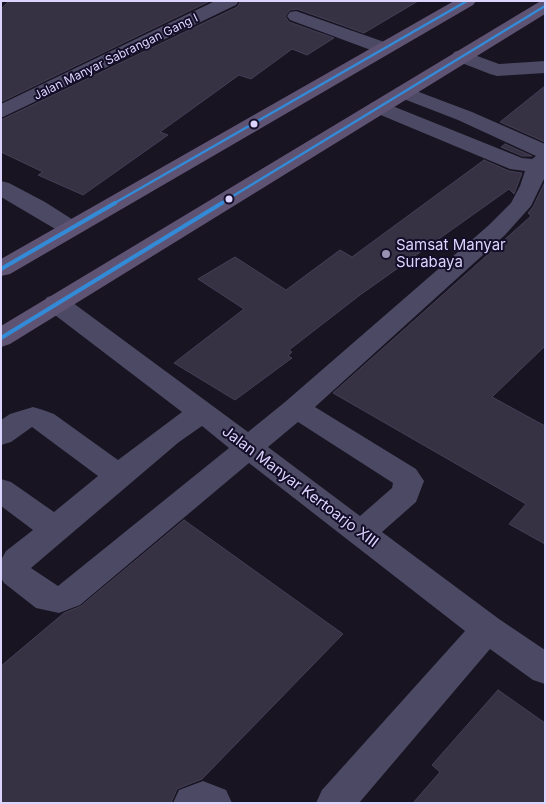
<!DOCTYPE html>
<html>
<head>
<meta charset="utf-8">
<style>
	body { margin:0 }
	#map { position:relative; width:546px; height:804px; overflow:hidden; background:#181422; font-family:Inter,sans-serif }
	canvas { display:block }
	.frame { position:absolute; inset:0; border:2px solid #dcd5ff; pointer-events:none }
</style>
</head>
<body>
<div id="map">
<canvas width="546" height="804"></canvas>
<div class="frame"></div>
</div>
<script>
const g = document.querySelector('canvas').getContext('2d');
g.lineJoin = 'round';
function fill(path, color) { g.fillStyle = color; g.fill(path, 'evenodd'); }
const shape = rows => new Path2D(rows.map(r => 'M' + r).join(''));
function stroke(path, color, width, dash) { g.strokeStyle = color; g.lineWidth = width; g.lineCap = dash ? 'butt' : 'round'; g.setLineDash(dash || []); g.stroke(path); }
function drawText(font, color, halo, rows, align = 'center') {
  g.font = font + ' Inter,sans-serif'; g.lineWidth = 4; g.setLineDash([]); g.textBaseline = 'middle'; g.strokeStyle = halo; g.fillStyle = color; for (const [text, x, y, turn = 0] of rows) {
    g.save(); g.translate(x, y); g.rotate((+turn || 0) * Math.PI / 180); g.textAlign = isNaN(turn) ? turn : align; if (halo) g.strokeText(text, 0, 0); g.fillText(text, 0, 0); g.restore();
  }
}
const building = shape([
	[9,1,210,1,1,102,1,9,9,1],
	[241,1,418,1,364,33,297,9,290,10,285,16,289,22,334,38,307,55,292,49,251,79,239,75,160,132,168,135,83,195,38,175,43,172,1,152,1,120,237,7,241,1],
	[545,86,545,142,500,122,545,86],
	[505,144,532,156,522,156,501,147,505,144],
	[484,160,509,171,522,173,514,194,509,189,360,295,289,350,292,352,288,356,292,358,235,400,174,363,244,309,198,279,235,257,286,290,340,250,352,257,484,160],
	[545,182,545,346,492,397,545,426,545,544,509,524,526,504,333,393,531,216,528,213,533,207,545,182],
	[184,520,343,634,202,779,177,789,171,803,1,803,1,666,64,613,81,606,184,520],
	[498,690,545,723,545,803,413,803,440,772,432,765,498,690]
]);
const minor = shape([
	[215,1,239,1,236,5,1,118,1,104,215,1],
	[296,11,390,44,392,48,390,52,383,54,376,52,290,20,287,16,290,12,296,11],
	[461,50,499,64,545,61,545,73,497,76,490,74,454,60,452,56,454,52,461,50],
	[403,86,472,112,545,144,545,177,531,206,505,235,315,407,416,469,424,481,416,502,382,532,499,619,545,650,545,684,533,680,490,649,359,803,316,803,322,790,465,631,249,463,80,605,59,613,36,608,4,583,1,578,1,560,6,551,33,530,1,506,1,479,11,482,54,512,98,476,32,427,11,442,1,445,1,420,10,414,33,407,43,410,54,414,118,460,182,412,47,309,43,303,47,297,56,295,65,297,248,432,285,402,489,225,511,203,520,186,525,171,510,169,371,111,368,107,371,103,378,101,385,103,522,158,532,159,536,156,458,120,396,96,393,92,396,88,403,86],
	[298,422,393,483,392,488,360,516,268,447,298,422],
	[202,426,229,448,58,586,31,568,179,442,202,426],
	[1,181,9,183,45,202,78,223,82,228,78,233,70,235,62,233,1,197,1,181],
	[203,781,226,790,232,803,173,803,179,790,203,781]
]);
const major = shape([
	[454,1,476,1,473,5,10,274,1,276,1,259,454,1],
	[545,1,545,14,10,344,1,347,1,326,539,2,545,1]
]);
const bus1Far1 = shape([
	[113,204,467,1],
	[220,204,545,6]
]);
const bus1 = shape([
	[1,269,115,203],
	[1,338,222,203]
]);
const markers = [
	[254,124,4.5,"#dcd5ff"],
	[229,199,4.5,"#dcd5ff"],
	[386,254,5,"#9791b2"]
];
const farStreetnames = [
	["Jalan Manyar Sabrangan Gang I",116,57,-26]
];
const poiNames = [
	["Samsat Manyar",396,245],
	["Surabaya",396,262]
];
const streetNames = [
	["Jalan Manyar Kertoarjo XIII",300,487,37]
];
fill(building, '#363244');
stroke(building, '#453f56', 1);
fill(minor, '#4b4963');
fill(major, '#5f5374');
stroke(bus1Far1, '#338bd7', 2.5);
stroke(bus1, '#338bd7', 4);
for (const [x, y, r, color] of markers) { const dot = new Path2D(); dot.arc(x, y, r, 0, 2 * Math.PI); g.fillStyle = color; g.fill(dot); stroke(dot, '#140e28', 2); }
drawText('12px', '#dcd5ff', '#140e28', farStreetnames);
drawText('15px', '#dcd5ff', '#140e28', poiNames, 'left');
drawText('15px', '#dcd5ff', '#140e28', streetNames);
</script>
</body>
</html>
